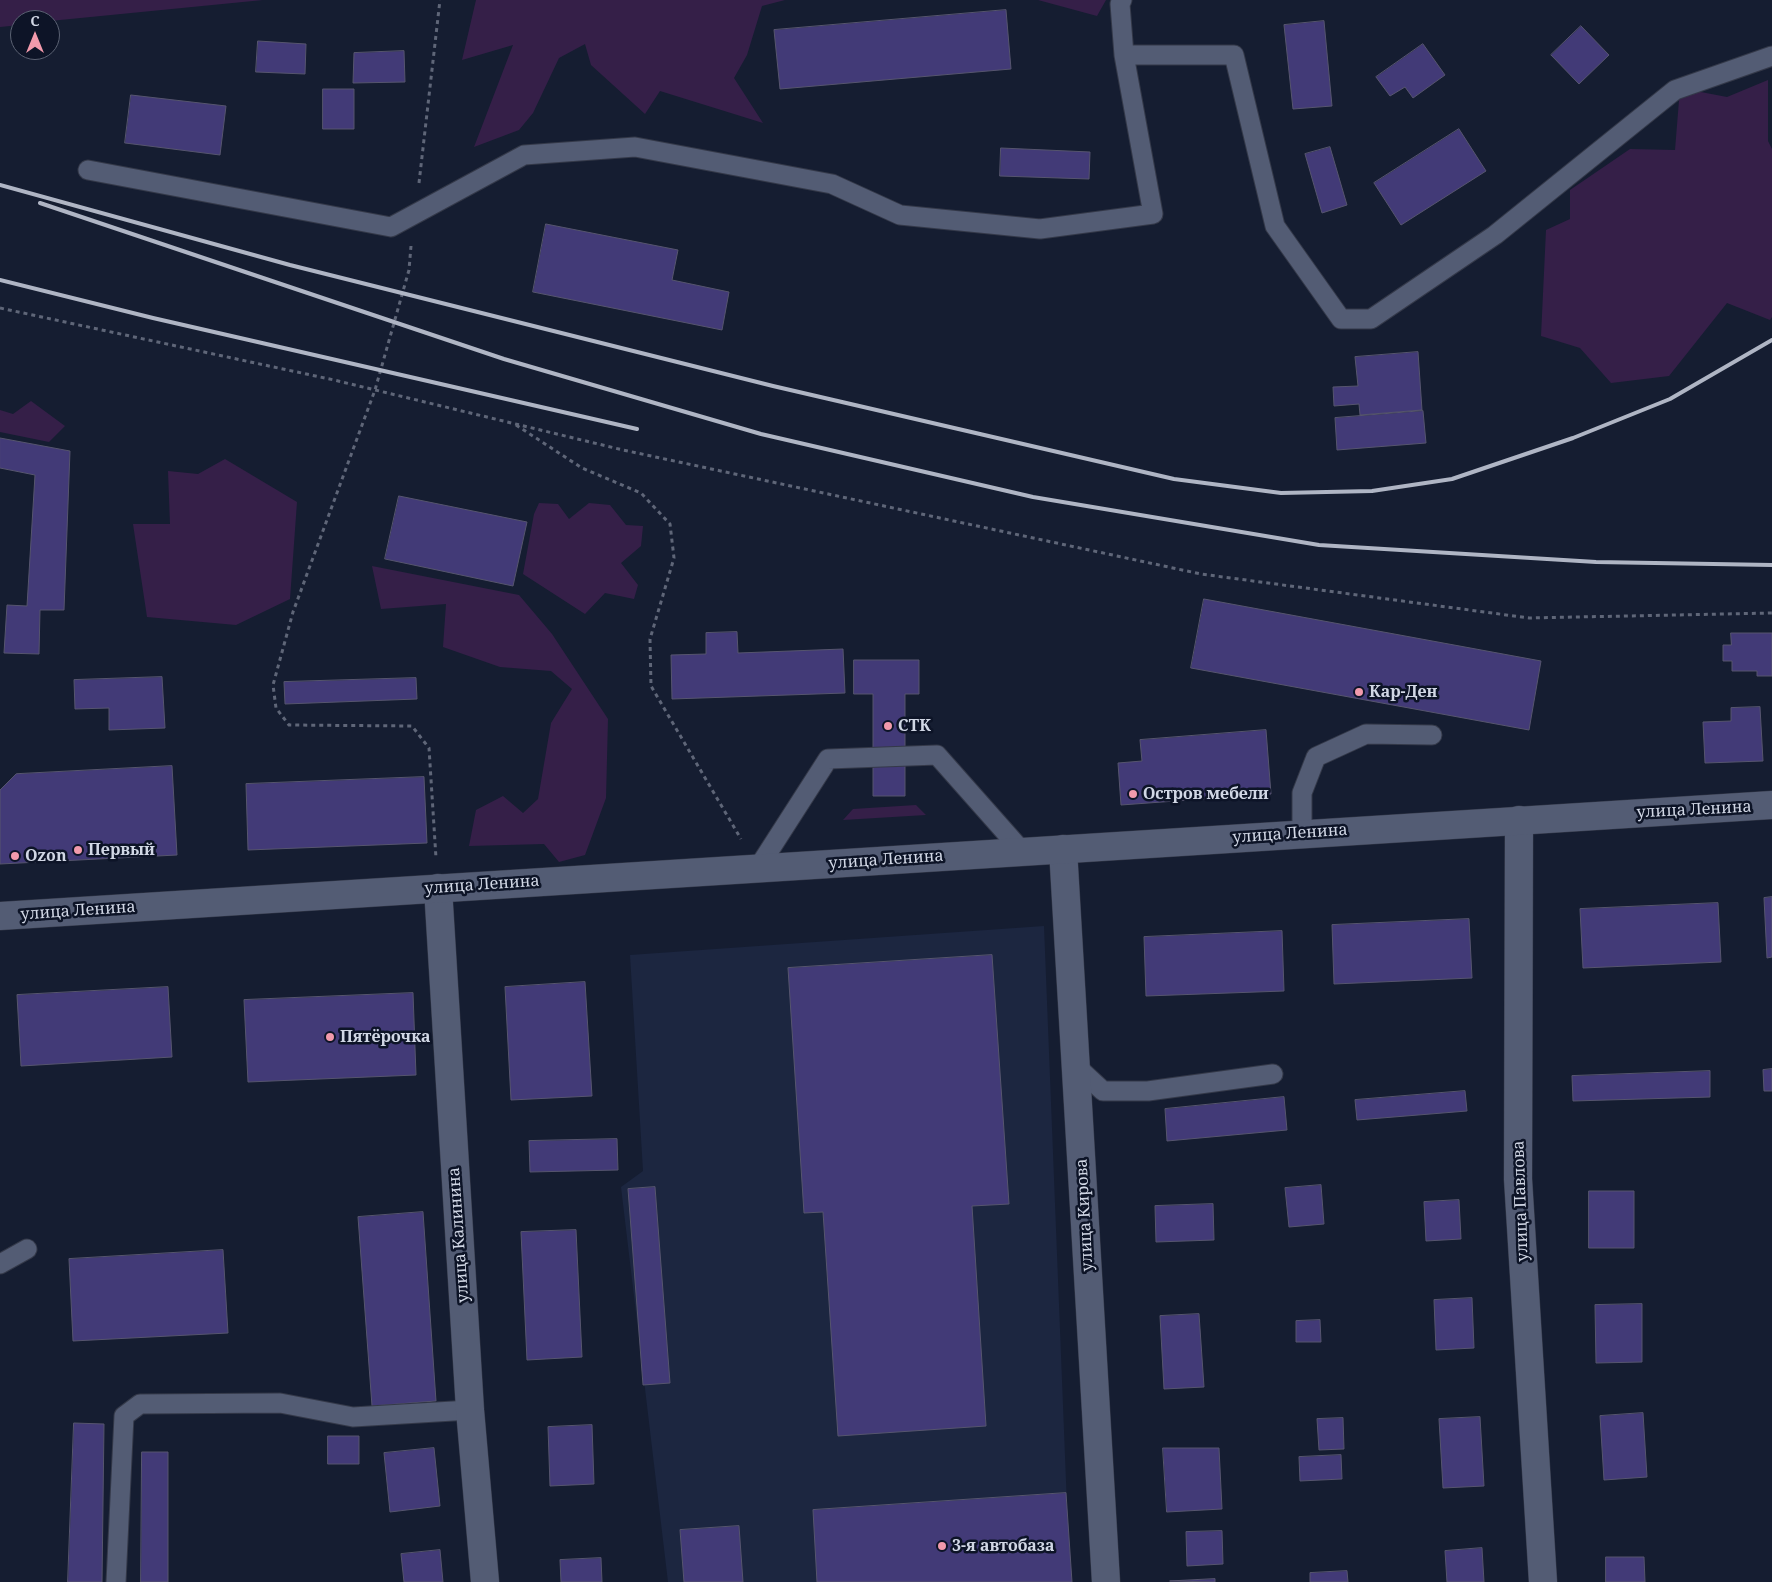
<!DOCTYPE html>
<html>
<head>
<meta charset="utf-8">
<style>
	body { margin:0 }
	#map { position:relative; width:1772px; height:1582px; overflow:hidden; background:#151d31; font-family:"Noto Serif",serif }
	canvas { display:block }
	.north { position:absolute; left:10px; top:10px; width:50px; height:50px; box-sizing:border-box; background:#0d1427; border:1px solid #5b6273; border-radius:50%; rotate:0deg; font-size:14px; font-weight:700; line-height:20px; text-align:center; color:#d1d7e5 }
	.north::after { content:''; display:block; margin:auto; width:18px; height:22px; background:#f29aac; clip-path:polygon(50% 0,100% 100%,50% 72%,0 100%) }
</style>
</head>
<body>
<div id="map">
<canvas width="1772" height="1582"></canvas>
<div class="north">С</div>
</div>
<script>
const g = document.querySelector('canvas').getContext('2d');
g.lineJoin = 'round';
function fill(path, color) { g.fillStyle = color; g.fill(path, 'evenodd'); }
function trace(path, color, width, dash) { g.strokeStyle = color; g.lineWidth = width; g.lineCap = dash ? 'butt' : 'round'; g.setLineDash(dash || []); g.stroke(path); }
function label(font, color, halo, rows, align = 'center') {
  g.font = font + ' "Noto Serif",serif'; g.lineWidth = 5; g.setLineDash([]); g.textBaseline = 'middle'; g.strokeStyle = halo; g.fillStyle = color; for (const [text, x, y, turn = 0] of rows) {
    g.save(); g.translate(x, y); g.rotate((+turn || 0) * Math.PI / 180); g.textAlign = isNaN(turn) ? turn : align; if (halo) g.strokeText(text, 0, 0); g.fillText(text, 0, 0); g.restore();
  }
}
const built = new Path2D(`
	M1044 926 1070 1582H668L621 1187 643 1171 630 955Z`);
const green = new Path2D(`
	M0 0H263L50 21V20H20V25L0 27Z
	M476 0H785L762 6 747 55 734 78 763 123 660 91 645 114 591 65 585 44 559 58 533 113 519 130 474 147 513 45 462 60Z
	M1038 0H1106L1097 16Z
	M1768 80V141L1772 149V317L1770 320 1727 303 1669 376 1611 383 1580 348 1541 336 1546 230 1570 219V190L1630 149 1675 150 1680 88 1727 97Z
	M31 401 65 426 49 442 0 432V410L13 414Z
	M225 459 297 502 290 599 236 625 147 617 133 524H170L168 471 198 474Z
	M539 503 558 504 569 519 589 503 610 505 626 525 643 526 641 546 621 563 638 585 634 599 605 593 585 614 523 574 534 514Z
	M372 566 519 595 552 634 608 719 606 798 585 855 559 862 544 844 469 846 476 810 503 796 523 813 538 799 551 723 572 689 551 671 500 667 443 647 446 604 381 609Z
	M916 805 926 815 843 820 853 809Z`);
const building = new Path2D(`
	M1006 10 1011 69 780 89 774 30Z
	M1324 21 1332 106 1293 109 1284 25Z
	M1581 26 1609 55 1579 84 1551 55Z
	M258 41 306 44 305 74 256 72Z
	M1423 44 1445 75 1413 98 1405 87 1390 96 1376 77Z
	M404 51 405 82 353 83 354 53Z
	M323 89H354V129H323Z
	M131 95 226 106 220 155 125 143Z
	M1459 129 1486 171 1401 225 1374 183Z
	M1330 147 1347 205 1322 213 1305 154Z
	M1001 148 1090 152 1089 179 1000 176Z
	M546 224 678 250 672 280 729 292 722 330 533 292Z
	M1418 352 1422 410 1360 415 1359 404 1334 406 1333 387 1358 386 1355 357Z
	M1423 411 1426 443 1337 450 1335 418Z
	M0 438 70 451 64 610H40L39 654 4 653 7 605 27 606 35 475 0 468Z
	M399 496 527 522 513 586 385 559Z
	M1204 599 1541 661 1529 730 1191 668Z
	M737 632 738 653 843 649 845 693 672 699 671 655 706 654V633Z
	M1731 633H1772V676H1757V671H1732V661H1723V645H1731Z
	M854 660H919V694H905V796H873V694H854Z
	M162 677 165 728 109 730V708L75 709 74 680Z
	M416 678 417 699 285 704 284 682Z
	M1760 707 1763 761 1705 763 1703 722 1731 721V708Z
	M1266 730 1271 794 1121 805 1118 763 1142 761 1140 740Z
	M172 766 177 855 0 864V790L16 774Z
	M424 777 427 843 248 850 246 784Z
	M1772 897V957L1767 958 1764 898Z
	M1718 903 1721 962 1583 968 1580 909Z
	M1469 919 1472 978 1334 984 1332 925Z
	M1282 931 1284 991 1146 996 1144 937Z
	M992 955 1009 1204 972 1206 986 1426 838 1436 823 1212 804 1213 788 968Z
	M585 982 592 1096 511 1100 505 987Z
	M168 987 172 1057 21 1066 17 995Z
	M413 993 416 1075 248 1082 244 1000Z
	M1772 1069V1091H1764L1763 1070Z
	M1710 1071V1097L1573 1101 1572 1076Z
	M1465 1091 1467 1111 1357 1120 1355 1100Z
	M1284 1097 1287 1130 1167 1141 1165 1109Z
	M617 1139 618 1170 530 1172 529 1141Z
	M1321 1185 1324 1224 1289 1227 1285 1188Z
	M655 1187 670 1383 643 1385 628 1189Z
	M1589 1191H1634V1248H1589Z
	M1459 1200 1461 1239 1426 1241 1424 1202Z
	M1213 1204 1214 1240 1156 1242 1155 1206Z
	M423 1212 436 1401 372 1406 358 1217Z
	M576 1230 582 1357 527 1360 521 1232Z
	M223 1250 228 1333 73 1341 69 1259Z
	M1472 1298 1474 1348 1436 1350 1434 1300Z
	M1642 1304V1362L1596 1363 1595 1305Z
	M1199 1314 1204 1387 1164 1389 1160 1316Z
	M1320 1320 1321 1342H1296V1321Z
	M1643 1413 1647 1477 1604 1480 1600 1416Z
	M1480 1417 1484 1486 1443 1488 1439 1419Z
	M1343 1418 1344 1449 1319 1450 1317 1419Z
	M74 1423 104 1424 102 1582H68Z
	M592 1425 594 1484 550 1486 548 1427Z
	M328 1436H359V1464H328Z
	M434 1448 440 1506 390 1512 384 1453Z
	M1163 1448H1219L1222 1509 1167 1512Z
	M142 1452H168V1582H141Z
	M1341 1455 1342 1479 1300 1481 1299 1457Z
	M1066 1493 1072 1582H817L813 1510Z
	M739 1526 743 1582H684L680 1530Z
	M1222 1531 1223 1564 1187 1566 1186 1532Z
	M1482 1548 1484 1582H1447L1445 1551Z
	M440 1550 443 1582H404L401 1554Z
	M1606 1557H1644L1645 1582H1606Z
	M601 1558 602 1582H561L560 1560Z
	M1347 1571 1348 1582H1310V1573Z
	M1215 1579V1582L1170 1581Z`);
const path = new Path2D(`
	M419 183 440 0
	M411 246 409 270 375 390 293 612 273 685 276 708 289 725 412 726 429 748 436 858
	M0 308 334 380 623 450 1201 574 1529 618 1772 613
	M516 425 582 468 641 493 670 524 674 558 650 639 651 686 741 839`);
const service = new Path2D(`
	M1122 0 1120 4 1124 55
	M88 170 391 227 524 155 635 147 832 184 900 215 1040 229 1153 214 1124 55H1234L1275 226 1341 319H1371L1495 235 1675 90 1772 56
	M1302 834V793L1316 757 1366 734 1432 735
	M758 868 828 759 937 755 1022 851
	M1076 1066 1103 1091H1148L1273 1074
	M0 1264 27 1249
	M116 1582 124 1416 140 1404 280 1403 353 1417 470 1410`);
const minor = new Path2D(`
	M1519 820 1518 1179 1543 1582
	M1063 849 1106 1582
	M438 888 470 1410 485 1582`);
const tertiary = new Path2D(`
	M0 916 1772 805`);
const rail = new Path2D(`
	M0 185 290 265 773 386 1174 479 1281 493 1372 491 1452 479 1573 438 1670 399 1772 340
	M40 203 504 359 761 434 1033 497 1319 545 1596 562 1772 565
	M0 280 153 318 637 429`);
const markers = [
	[1359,692,5,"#f29aac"],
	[888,726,5,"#f29aac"],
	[1133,794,5,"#f29aac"],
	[78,850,5,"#f29aac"],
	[15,856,5,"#f29aac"],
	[330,1037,5,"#f29aac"],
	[942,1546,5,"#f29aac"]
];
const poiNames = [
	["Кар-Ден",1369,692],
	["СТК",898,726],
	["Остров мебели",1143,794],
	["Первый",88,850],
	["Ozon",25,856],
	["Пятёрочка",340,1037],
	["3-я автобаза",952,1546]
];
const streetNames = [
	["улица Ленина",1694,810,-3],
	["улица Ленина",1290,834,-4],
	["улица Ленина",886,860,-4],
	["улица Ленина",482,885,-4],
	["улица Ленина",78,911,-4],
	["улица Павлова",1521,1201,-92],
	["улица Кирова",1085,1215,-93],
	["улица Калинина",459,1235,-94]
];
fill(built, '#1c2640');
fill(green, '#351f48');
fill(building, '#423a77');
trace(building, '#56556e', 1);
trace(service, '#343949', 21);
trace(minor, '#343949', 29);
trace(tertiary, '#343949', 29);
trace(path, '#5f6678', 3, [4, 4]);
trace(service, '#535c74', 19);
trace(minor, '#535c74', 28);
trace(tertiary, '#535c74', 28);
trace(rail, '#afb5c4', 4);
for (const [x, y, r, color] of markers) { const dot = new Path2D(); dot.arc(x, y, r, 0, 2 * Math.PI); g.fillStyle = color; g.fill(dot); trace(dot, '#0d1427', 2); }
label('bold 16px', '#d1d7e5', '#0d1427', poiNames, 'left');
label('16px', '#d1d7e5', '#0d1427', streetNames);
</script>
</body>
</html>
